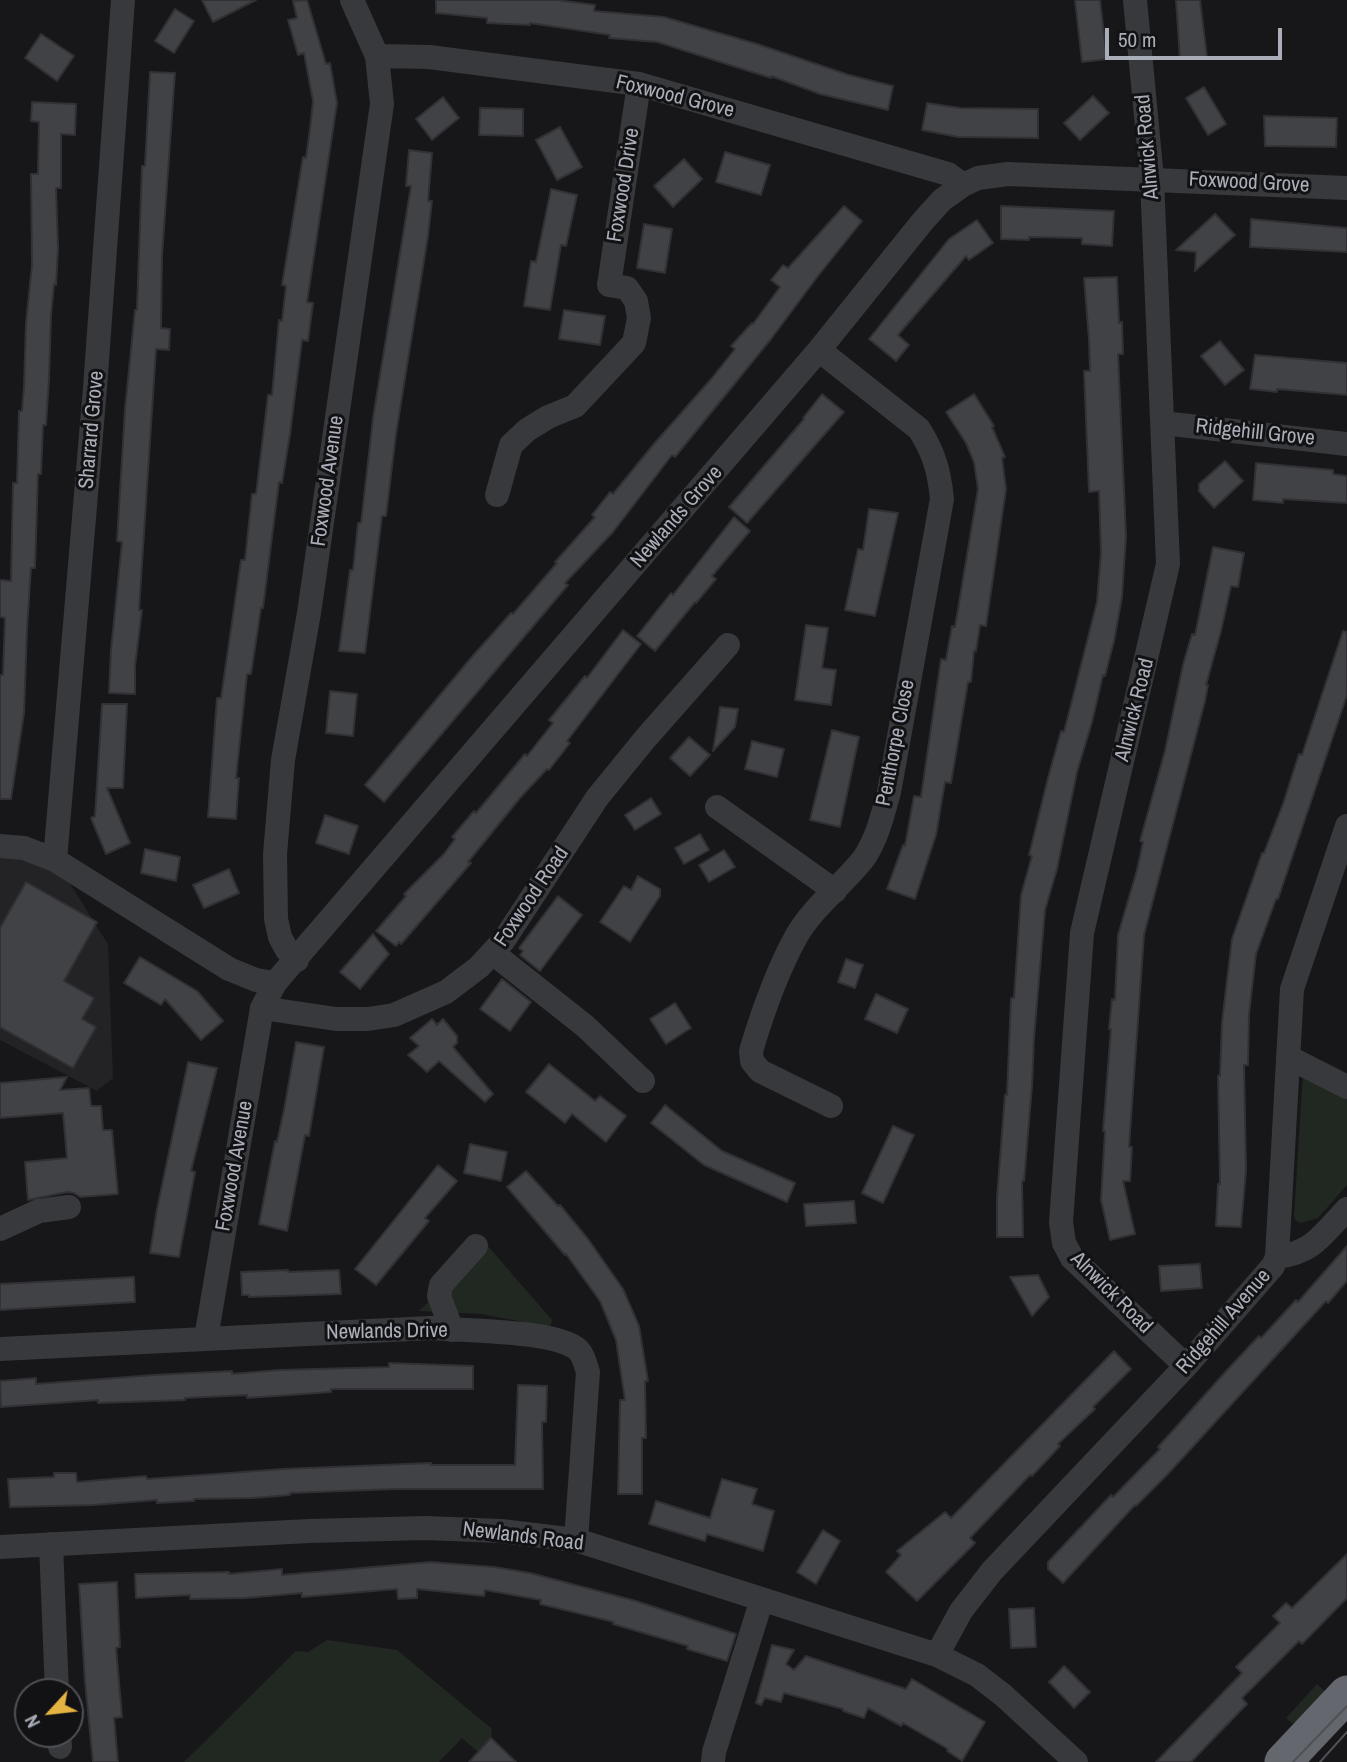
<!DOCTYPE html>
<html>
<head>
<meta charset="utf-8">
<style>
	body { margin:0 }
	#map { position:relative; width:1347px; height:1762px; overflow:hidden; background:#171719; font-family:"Archivo Narrow",sans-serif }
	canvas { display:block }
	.north { position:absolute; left:14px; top:1678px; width:70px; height:70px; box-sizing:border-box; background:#121214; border:2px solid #4f5056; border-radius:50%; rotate:243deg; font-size:19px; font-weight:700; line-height:28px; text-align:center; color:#aaaeb8 }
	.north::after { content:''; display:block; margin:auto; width:24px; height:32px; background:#e5b342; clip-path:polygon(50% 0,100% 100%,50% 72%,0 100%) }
	.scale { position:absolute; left:1105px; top:28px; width:177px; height:32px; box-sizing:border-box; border:4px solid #aaaeb8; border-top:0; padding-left:9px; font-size:21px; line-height:24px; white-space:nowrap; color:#aaaeb8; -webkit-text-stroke:5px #121214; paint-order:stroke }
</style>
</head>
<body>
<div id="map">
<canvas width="1347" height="1762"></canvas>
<div class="north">N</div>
<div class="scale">50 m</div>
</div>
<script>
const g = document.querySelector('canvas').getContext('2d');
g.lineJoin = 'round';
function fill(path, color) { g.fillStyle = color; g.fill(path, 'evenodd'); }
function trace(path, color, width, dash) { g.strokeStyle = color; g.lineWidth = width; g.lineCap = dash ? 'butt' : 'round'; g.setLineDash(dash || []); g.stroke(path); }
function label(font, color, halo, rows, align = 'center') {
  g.font = font + ' "Archivo Narrow",sans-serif'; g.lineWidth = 6; g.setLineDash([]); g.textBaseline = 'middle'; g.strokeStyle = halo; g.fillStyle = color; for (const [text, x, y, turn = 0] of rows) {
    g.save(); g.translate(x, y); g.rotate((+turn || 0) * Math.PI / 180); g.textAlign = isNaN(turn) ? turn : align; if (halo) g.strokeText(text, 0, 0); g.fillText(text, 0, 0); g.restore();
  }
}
const built = new Path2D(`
	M0 843 55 860 108 944 113 1078 97 1091 0 1040Z`);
const green = new Path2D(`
	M1303 1073 1347 1094V1185L1318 1218 1300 1223 1295 1220 1294 1216Z
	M487 1245 552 1320 550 1327 481 1314 419 1311Z
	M327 1640 397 1650 492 1729 491 1738 478 1752 462 1738 439 1762H184L296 1651 308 1652Z
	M1317 1684 1329 1695 1293 1724 1286 1718Z`);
const building = new Path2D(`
	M202 0H256L213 22Z
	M307 0 326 64 330 63 337 103 307 302 313 303 308 341 302 340 290 434 282 483 279 482 263 608H261L251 674H247L236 778H239L236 819 208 817 217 698H221L241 560H245L252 494H256L268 395H272L279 320 282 321 286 286 282 285 303 157 306 158 310 129 313 101 304 53 298 55 288 20 297 18 293 1Z
	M436 0H557L595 5 594 11 664 17 757 44 849 75 893 86 888 110 820 94 771 76V78L657 42 609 38 610 35 530 23V25L487 23V18L436 13Z
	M1075 0H1100L1107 59 1082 62Z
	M1176 0H1200L1207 57 1180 59Z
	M175 9 194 21 174 53 155 41Z
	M41 34 74 56 57 81 25 58Z
	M150 72 175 73 162 256 161 328 170 329 169 350 156 349 139 610H142L135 666V694L109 693 111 650 122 542 117 541 125 409 135 310H137L142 166H145Z
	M1204 87 1226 124 1208 135 1186 98Z
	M1093 96 1109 113 1080 140 1064 123Z
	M443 97 459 118 432 140 416 119Z
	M32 102 76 104 75 135 61 134V188H56L58 248 56 285 54 284 51 315 49 379 46 425H43L41 474H38L35 568H31L27 629 24 713 11 799H0V675H3L5 618 0 617V580L11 581 13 483H17L19 411H22L24 387 26 323 32 265 31 174H38L39 122 31 121Z
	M927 103 960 108 1038 109V138L958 137 922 130Z
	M480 108 523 109V136L479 135Z
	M1264 116 1337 118 1336 147 1265 146Z
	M560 127 582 167 557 180 536 140Z
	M409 150 432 153 428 201H432L428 236 396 434 386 516H382L365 653 339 651 350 570H353L358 523H361L373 418 411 186H406Z
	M725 152 770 165 761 195 716 182Z
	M684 159 702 179 673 207 654 186Z
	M551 189 577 195 566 246 561 245 550 310 524 306 531 261 536 262Z
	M844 206 862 221 818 276 771 339 675 457 672 455 613 532 565 583 568 585 384 802 365 785 470 659 511 613 513 614 557 563 555 562 595 517 592 515 610 492 613 494 653 445 712 378 735 349 731 346 752 323 753 324 780 287 771 280 783 265 788 268Z
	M1001 206 1114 211 1112 246 1082 244V238L1029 237V240L1001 239Z
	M1215 214 1235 235 1195 271 1196 252 1176 250Z
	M1251 219 1347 228V252L1250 247Z
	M977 220 993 243 969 260 966 256 898 335 909 345 896 361 869 339 949 239Z
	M644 224 672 229 665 273 637 268Z
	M1117 277 1119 323 1122 322 1123 354H1118L1126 536 1122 597 1114 641 1105 676 1103 675 1092 722 1077 772 1057 869 1045 910 1034 1038 1032 1086 1024 1181H1022L1023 1237H997V1197L1005 1095H1007L1011 998H1014L1021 895 1032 856 1029 855 1048 778 1061 731 1064 732 1097 602 1101 553 1099 491 1089 492 1084 371H1090L1089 340 1084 278Z
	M564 310 605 316 600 345 559 339Z
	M1220 341 1244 370 1225 385 1201 356Z
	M1255 355 1347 363V395L1277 389V392L1250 389Z
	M822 394 844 412 747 523 729 507 804 419 803 418Z
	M974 394 994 426 992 427 1005 457 1002 458 1006 489 986 626 980 625 976 651H974L971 682H968L951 783 945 782 936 835 915 899 887 889 903 845 905 846 914 796 921 797 941 659 946 660 952 626 955 627 978 489 974 462 966 443 946 412Z
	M1225 461 1243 481 1214 508 1199 491V484Z
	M1256 463 1333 470V474L1347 476V503L1283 499V503L1253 500Z
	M869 509 898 513 875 616 845 610 858 549 863 550Z
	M734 517 750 531 712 576 716 579 696 603 695 602 655 651 637 636 671 593 673 595Z
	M1213 547 1244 553 1238 587 1231 586 1221 631 1206 685H1208L1205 701 1144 935 1129 1147H1132L1130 1181H1123L1135 1234 1110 1240 1101 1200 1105 1131H1103L1111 1029H1109L1112 999 1115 1000 1118 935 1137 870 1143 842 1140 841 1165 751 1183 665 1192 634 1195 635Z
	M806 625 828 628 822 668 836 670 831 705 795 700Z
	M623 630 641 644 567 741 570 743 549 770 547 769 520 798 468 862 471 863 401 944 399 942 396 946 376 931 406 896 404 894 444 854 455 839 452 837 474 811 476 813 525 754 527 756 553 723 549 720 585 676 587 678Z
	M1343 631 1347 632V695L1278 899H1276L1256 954 1249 1014 1248 1065H1244L1246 1170 1241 1227 1216 1226 1218 1184H1220L1218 1076H1220L1222 1022 1232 939 1262 853H1264L1283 804 1299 754 1302 755Z
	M330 691 357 694 353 736 326 733Z
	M102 704H127L123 788H107L130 843 106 854 91 818 95 816Z
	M720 707 738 709 735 727 713 751Z
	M832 730 859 737 840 827 810 820Z
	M689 737 710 755 690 776 670 758Z
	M752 741 784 749 777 777 745 769Z
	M651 798 661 814 635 830 625 815Z
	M325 815 358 826 349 854 316 843Z
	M700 834 709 850 684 864 675 848Z
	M145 849 180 857 176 881 141 873Z
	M724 850 735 867 709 882 699 865Z
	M229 869 239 893 204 908 193 885Z
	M638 876 660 889V896L630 942 600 922 624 886 631 890Z
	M26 882 97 922 64 981 94 998 82 1019 96 1027 73 1068 0 1027V928Z
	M558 896 582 915 540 971 520 955 523 951 519 948Z
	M373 934 389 954 360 989 340 972Z
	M140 957 197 991 223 1021 201 1040 165 999 161 1005 124 983Z
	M846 959 863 965 855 988 838 982Z
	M502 979 531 1002 510 1031 480 1009Z
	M876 994 908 1009 897 1033 865 1019Z
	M675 1003 691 1028 666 1044 650 1019Z
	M432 1019 437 1025 443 1019 457 1036V1043L453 1047 493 1094 485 1102 439 1061 427 1072 408 1055 419 1046 410 1038Z
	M296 1042 324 1047 309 1136 305 1135 287 1231 259 1224 275 1141 277 1142 284 1110Z
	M188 1062 217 1068 191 1171 195 1172 179 1257 150 1253 157 1209Z
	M549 1064 595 1101 600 1096 626 1116 606 1142 572 1114 565 1123 526 1092Z
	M67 1077 60 1090 89 1088 91 1106H101L103 1130H112L118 1194 80 1197 74 1193 67 1192 28 1200 25 1162 67 1158 63 1113 0 1118V1083Z
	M665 1105 722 1151 795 1183 787 1202 704 1165 651 1123Z
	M893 1126 914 1135 883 1203 862 1193Z
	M470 1144 507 1152 501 1181 464 1173Z
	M438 1165 457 1181 425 1218 429 1221 376 1285 355 1269Z
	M526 1171 558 1206 560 1205 588 1239 623 1289 639 1326 648 1381H645L646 1438H642V1494H618L620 1400H625L616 1340 600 1301 566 1254 565 1255 507 1187Z
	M854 1201 856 1223 806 1226 804 1204Z
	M1347 1246V1281L1328 1303 1326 1301 1167 1475 1136 1506 1135 1505 1063 1583 1048 1569V1562L1111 1495 1113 1497 1160 1449 1158 1447 1229 1368 1259 1336 1261 1338 1296 1300 1298 1302Z
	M1200 1264 1202 1288 1161 1291 1159 1266Z
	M288 1270V1272L339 1270 341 1294 249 1297V1295H242L241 1272Z
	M1038 1275 1049 1297 1032 1316 1010 1277Z
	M134 1277 135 1302 0 1310V1284Z
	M1114 1351 1131 1369 1093 1407 1095 1409 1058 1444 1060 1446 1032 1476 1030 1475 970 1538 975 1543 917 1601 886 1572 901 1555 897 1551 945 1512 951 1518Z
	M389 1363 473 1366V1389H331V1392L247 1398V1395L185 1398V1400L98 1403V1400L1 1407 0 1381 36 1378V1384L154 1375 232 1371V1374L279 1370 389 1367Z
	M518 1385 547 1386 546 1422H542L543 1489H395L290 1493V1495L253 1498 194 1499V1501L157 1503V1500L93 1505 10 1507 8 1479 54 1477V1473H76L77 1482 146 1476 147 1479 283 1469 431 1463V1465H515Z
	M722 1479 757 1489 752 1504 774 1511 763 1551 707 1534 705 1541 649 1524 656 1501 710 1518Z
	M823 1530 840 1541 816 1584 797 1572Z
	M1347 1554V1598L1302 1644 1299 1641 1242 1698 1247 1704 1191 1762H1156L1242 1673 1236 1667 1280 1623 1273 1616 1286 1603 1292 1608Z
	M430 1562 494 1567 530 1573 636 1601 736 1634 727 1661 687 1649 688 1646 613 1624 614 1622 540 1604 541 1600 485 1590 484 1596 417 1589V1598L398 1599 397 1589 302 1597V1593L246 1598 190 1599V1595L136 1598 135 1574 229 1572V1574L282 1569V1575Z
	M117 1582 120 1647 116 1648 122 1717 114 1718 118 1762H93L85 1682 79 1584Z
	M1034 1608 1036 1647 1011 1648 1009 1609Z
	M772 1645 794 1650 786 1664 794 1670 806 1656 906 1689 912 1679 985 1722 962 1761 947 1751 948 1749 903 1723 901 1726 868 1708 864 1718 843 1711V1709L784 1693 781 1702 765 1698 761 1705 756 1703Z
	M1064 1666 1090 1692 1074 1708 1049 1682Z
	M491 1738 516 1762H469Z`);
const minor = new Path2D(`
	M1135 0 1152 179 1168 564 1082 933 1061 1222 1064 1243 1072 1258 1186 1366
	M377 56 429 57 639 84 948 174 963 185
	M819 350 919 429C934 453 939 470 942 499L889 792C883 814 877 839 864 858 843 885 814 906 797 935 778 969 762 1014 751 1051L752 1061 760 1071 831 1106
	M1163 423 1347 444
	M497 495 511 445 527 430 548 417 575 406 634 343 639 318 636 301 627 288 609 285 639 84
	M717 807 835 891
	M0 846 24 848 55 860 229 969 256 980 275 983
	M55 860 95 388 123 0
	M494 954 585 1026 643 1081
	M297 960 287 950 280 937 276 919 275 854 283 760 309 613 382 104 377 56 352 0
	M262 1008 336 1019H368L394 1015 446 992 479 967 504 940 597 798 645 739 728 645
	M1288 1057 1347 1087
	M0 1229 39 1211 69 1207
	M1277 1257C1313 1253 1323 1234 1347 1209
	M452 1330 439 1296 441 1285 476 1246
	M206 1338 262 1008 275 983 819 350 923 221 942 200 963 185 978 178 1008 174 1347 188
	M0 1349 431 1328C466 1331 549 1330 576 1348 583 1353 585 1363 588 1372L576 1540
	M51 1544 57 1692
	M0 1547 309 1531 426 1528 501 1531 576 1540 937 1655 977 1675 1003 1695 1076 1762
	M937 1655 961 1611 992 1571 1186 1366 1273 1266 1277 1257 1292 989 1347 826
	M59 1734 60 1747
	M713 1762 714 1752 762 1599`);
const highway = new Path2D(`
	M1283 1762 1347 1694`);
const tram = new Path2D(`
	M1293 1762 1347 1706
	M1320 1762 1347 1732`);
const streetNames = [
	["Foxwood Grove",675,97,14],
	["Alnwick Road",1148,147,-95],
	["Foxwood Grove",1249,183,3],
	["Foxwood Drive",624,185,-81],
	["Sharrard Grove",92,430,-85],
	["Ridgehill Grove",1255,433,6],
	["Foxwood Avenue",328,481,-82],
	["Newlands Grove",677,517,-49],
	["Alnwick Road",1135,710,-76],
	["Penthorpe Close",896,743,-79],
	["Foxwood Road",532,897,-56],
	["Foxwood Avenue",235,1166,-80],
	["Alnwick Road",1111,1293,45],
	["Ridgehill Avenue",1224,1322,-49],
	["Newlands Drive",387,1332,-1],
	["Newlands Road",523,1537,7]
];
fill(built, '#232326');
fill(green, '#212822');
fill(building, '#414246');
trace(building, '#313135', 2);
trace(minor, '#38393d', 24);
trace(highway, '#64676e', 37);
trace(tram, '#4f5156', 2);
label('21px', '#aaaeb8', '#121214', streetNames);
</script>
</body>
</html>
